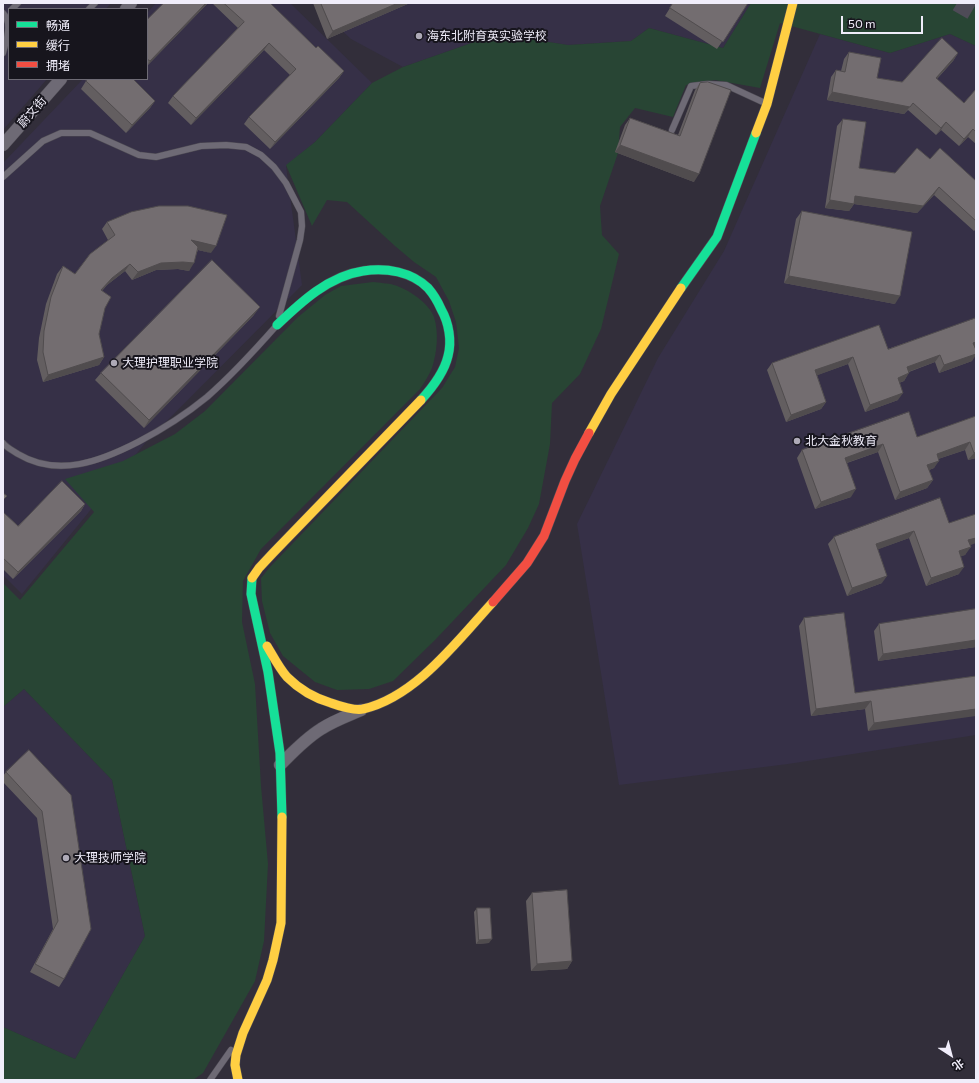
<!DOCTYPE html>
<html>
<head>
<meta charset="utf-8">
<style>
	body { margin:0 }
	#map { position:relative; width:979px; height:1083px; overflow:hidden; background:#322e3a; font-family:Commissioner,"Noto Sans SC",sans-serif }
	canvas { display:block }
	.frame { position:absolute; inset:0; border:4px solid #f0edfa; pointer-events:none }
	.legend { position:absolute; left:8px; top:8px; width:140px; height:72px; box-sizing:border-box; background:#17151d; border:1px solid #6e6b75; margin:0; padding:5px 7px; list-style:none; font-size:12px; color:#f0edfa }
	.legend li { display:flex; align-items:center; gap:8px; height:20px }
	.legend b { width:20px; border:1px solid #6e6b75 }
	.north { position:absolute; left:931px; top:1035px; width:40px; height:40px; -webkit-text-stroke:3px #17151d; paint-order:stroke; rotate:144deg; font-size:11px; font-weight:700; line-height:16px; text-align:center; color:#f0edfa }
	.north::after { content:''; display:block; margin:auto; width:14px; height:18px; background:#f0edfa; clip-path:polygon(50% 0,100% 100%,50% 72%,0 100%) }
	.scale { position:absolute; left:841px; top:16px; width:82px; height:18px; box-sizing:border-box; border:2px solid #f0edfa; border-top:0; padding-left:5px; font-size:12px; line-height:14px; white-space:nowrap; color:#f0edfa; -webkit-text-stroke:3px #17151d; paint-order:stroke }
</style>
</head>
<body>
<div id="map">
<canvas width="979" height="1083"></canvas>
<div class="frame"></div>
<ul class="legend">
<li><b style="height:5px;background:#16e098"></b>畅通</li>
<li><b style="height:5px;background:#ffcf43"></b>缓行</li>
<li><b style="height:5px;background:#f24e42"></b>拥堵</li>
</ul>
<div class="north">北</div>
<div class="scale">50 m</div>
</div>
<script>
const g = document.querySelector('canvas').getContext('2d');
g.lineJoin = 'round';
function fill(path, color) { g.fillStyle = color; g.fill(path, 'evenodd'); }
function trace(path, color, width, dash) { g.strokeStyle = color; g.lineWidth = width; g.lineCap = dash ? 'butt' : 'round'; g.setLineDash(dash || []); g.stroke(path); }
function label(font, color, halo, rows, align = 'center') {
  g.font = font + ' Commissioner,"Noto Sans SC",sans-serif'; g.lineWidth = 4; g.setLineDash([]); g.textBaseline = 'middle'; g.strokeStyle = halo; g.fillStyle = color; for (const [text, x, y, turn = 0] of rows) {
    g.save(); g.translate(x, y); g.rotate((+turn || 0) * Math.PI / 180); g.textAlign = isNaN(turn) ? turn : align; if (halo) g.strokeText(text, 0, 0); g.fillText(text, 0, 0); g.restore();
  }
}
const built = new Path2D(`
	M3 3H111L106 9H9V79H47L3 130Z
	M156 3H290L372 83 315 142 286 166 302 285 146 442 22 594 3 575V163L83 79H147V13Z
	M312 3H751L723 48 649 28 631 41 568 45 497 34 403 67 351 39Z
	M820 34 890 53 950 34 976 46V735L788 764 619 785 577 524 658 358 724 251Z
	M24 689 112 780 145 936 75 1059 3 1027V707Z`);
const green = new Path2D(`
	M751 3H976V46L950 34 890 53 780 23 760 88 715 80 686 85 673 117 635 108 620 127 618 153 600 206 602 235 619 254 601 329 580 374 552 403 550 444 539 504 528 528 506 565 435 640 393 681 369 689 337 690 315 682 283 656 270 633 262 601 261 578 270 567 442 388 455 367 459 348 456 322 449 301 436 277 414 262 395 246 347 202 327 200 312 226 286 165 315 142 372 83 403 67 497 34 568 45 631 41 649 28 723 48Z
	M373 282C379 283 388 283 394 285 408 289 429 303 434 317 439 332 437 353 432 368 429 375 424 383 420 389L261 549 243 581 242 622 255 684 261 786 268 864 264 941 255 981 203 1073 193 1080H3V1027L75 1059 145 936 112 780 24 689 3 707V583L20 600 94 512 65 479 123 461 175 434 205 411 298 317 325 295 341 286Z`);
const secondaryTunnel = new Path2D(`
	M957 3 976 14`);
const lane = new Path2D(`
	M12 9 18 3
	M89 9 95 3
	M3 13C13 23 6 41 3 53
	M672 130 691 86 708 84 726 85 765 103
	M3 177 43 141 61 133H90L139 155 156 157 201 146 226 145 246 147 261 155 274 167 286 183 301 212 302 226 300 240 279 316
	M3 443C7 448 12 450 18 454 58 478 101 461 138 442 163 429 185 415 207 397 232 375 255 350 277 325
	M210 1080 231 1050`);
const street = new Path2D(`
	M126 9 131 3
	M3 145 61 79
	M280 765C293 752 305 739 321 729 333 721 347 716 361 710`);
const fast = new Path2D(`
	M681 288 717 237 756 133
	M277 325C301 302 329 276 363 271 386 267 412 272 428 288 434 295 438 302 441 309 449 323 452 341 448 356 444 373 432 388 421 400
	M252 578 251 594 268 672 280 753 282 817`);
const slow = new Path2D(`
	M756 133 767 104 793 3
	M589 433 611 394 681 288
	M252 578 259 568 273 553 421 400
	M267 646C273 656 279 668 287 677 299 689 314 698 331 703 339 706 356 711 363 709 416 697 458 640 493 602
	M238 1080 235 1065 236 1055 243 1033 267 980 273 960 281 923 282 817`);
const jam = new Path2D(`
	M493 602 527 563 544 536 565 481 575 459 589 433`);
const wall = new Path2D(`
	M164 3H208L147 66V20Z
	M212 3H270L316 48 344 71 339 78 270 149 244 124 249 117 290 75 264 50 191 125 168 103 173 96 238 28Z
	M313 3H410L327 39Z
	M673 3H748L717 49 665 16Z
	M849 52 877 78 902 82 958 53 953 61 937 79 964 103 976 89V144L968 137 959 146 941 130 936 135 908 110 904 114 827 100 831 77 836 70 841 71 844 59Z
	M86 81 155 101 150 108 126 133 81 89Z
	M700 83 694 182 615 152 625 125 630 118 678 135 695 90Z
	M843 119 859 168 895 173 930 159 976 181V229L974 231 934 195 917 213 854 204 849 211 825 208 837 126Z
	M802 211 895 304 784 283 796 219Z
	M107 222 211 253 198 250 189 271 178 269 156 270 132 280 125 271 107 285 102 291 105 308 99 334 104 357 99 365 43 382 37 360 39 338 46 304 57 274 63 266 75 274 108 240 102 229Z
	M254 315 144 428 95 380 101 373Z
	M975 348 972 361 939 373 935 362 909 372 904 381 899 383 898 400 865 412 848 364 817 375 826 402 821 409 786 422 767 370 772 363 888 349Z
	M976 416V458L968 460 965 450 938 459 934 468 929 470 933 480 927 488 895 500 878 452 847 463 851 497 815 509 797 458 802 450 917 437Z
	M85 504 81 511 13 579 3 569V512L18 526Z
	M949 523 970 545 965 555 960 556 959 574 926 586 909 538 878 549 882 583 847 596 828 544 834 537Z
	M976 609V647L878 661 874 631 879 624Z
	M804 618 855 693 976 676 868 731 865 709 811 716 799 626Z
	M6 772 71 795 64 979 59 987 30 972 53 929 37 818 3 782V776Z
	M532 893 572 961 567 969 531 971 526 901Z
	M477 908 489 943 476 944 474 912Z`);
const shadedWall = new Path2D(`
	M206 3H208L147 66 150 61Z
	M398 3H410L327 39 333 31Z
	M269 43 264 50 191 125 196 118Z
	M958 53 953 61 931 85 936 78Z
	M344 71 339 78 270 149 275 142Z
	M832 92 913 103 904 114 827 100Z
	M155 101 150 108 126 133 132 125Z
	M946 122 941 130 936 135 941 128Z
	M973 129 968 137 959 146 964 139Z
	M620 145 699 174 694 182 615 152Z
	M939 187 934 195 917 213 854 204 849 211 825 208 830 200 855 196Z
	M191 240 216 246 211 253 186 247Z
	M183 262 194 263 189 271 178 269 156 270 132 280 138 272 161 263Z
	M130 264 125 271 107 285 96 297 101 290 112 278Z
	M789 276 900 296 895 304 784 283Z
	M260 307 254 315 144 428 149 420Z
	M976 342V348L968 350 973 343Z
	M976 354V355L972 361 939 373 944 365Z
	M940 355 935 362 902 374 907 367Z
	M104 357 99 365 43 382 48 375Z
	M853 357 848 364 810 378 815 370Z
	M909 373 904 381 892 385 898 378Z
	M903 393 898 400 865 412 870 405Z
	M826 402 821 409 786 422 791 415Z
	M970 442 965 450 932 461 937 454Z
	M883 444 878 452 840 465 845 458Z
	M976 452V458L968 460 974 453Z
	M939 461 934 468 922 473 927 465Z
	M933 480 927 488 895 500 900 492Z
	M856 489 851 497 815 509 821 502Z
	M85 504 81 511 13 579 18 572Z
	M914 531 909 538 871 552 876 544Z
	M976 538V543L963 548 968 540Z
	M971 547 965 555 953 559 959 551Z
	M964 567 959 574 926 586 931 578Z
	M887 576 882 583 847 596 852 588Z
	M976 640V647L878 661 883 654Z
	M871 701 865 709 811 716 816 709Z
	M976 709V716L868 731 874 723Z
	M492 939 489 943 476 944 479 940Z
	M572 961 567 969 531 971 537 964Z`);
const building = new Path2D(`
	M164 3H206L150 61 147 59V20Z
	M224 3H270L316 48 318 46 344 71 275 142 249 117 296 69 269 43 196 118 173 96 244 22Z
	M321 3H398L333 31Z
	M673 3H748L723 42 670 8Z
	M942 38 958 53 936 78 964 103 976 89V132L973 129 964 139 946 122 941 128 913 103 910 107 832 92 836 70 845 72 849 52 881 58 877 78 902 82Z
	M88 79H133L155 101 132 125 86 81Z
	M708 82 731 90 699 174 620 145 630 118 680 136 700 83Z
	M843 119 866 122 859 168 895 173 917 148 930 159 940 148 976 181V221L939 187 923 206 855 196 854 204 830 200Z
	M159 206H188L227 215 216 246 191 240 198 247 194 263 183 262 161 263 138 272 130 264 112 278 101 290 111 297 105 308 99 334 104 357 48 375 43 352 44 331 51 297 63 266 75 274 90 254 115 235 107 222 131 212Z
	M802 211 912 232 900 296 789 276Z
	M212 260 260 307 149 420 101 373Z
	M976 318V342L973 343 976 350V354L944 365 940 355 907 367 909 373 898 378 903 393 870 405 853 357 815 370 826 402 791 415 772 363 879 325 888 349Z
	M909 412 917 437 976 416V452L974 453 970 442 937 454 939 461 927 465 933 480 900 492 883 444 845 458 856 489 821 502 802 450Z
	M62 481 85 504 18 572 3 558V512L18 526Z
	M3 493 7 496 3 500Z
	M940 498 949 523 976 514V538L968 540 971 547 959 551 964 567 931 578 914 531 876 544 887 576 852 588 834 537Z
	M976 609V640L883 654 879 624Z
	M844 613 855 693 976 676V709L874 723 871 701 816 709 804 618Z
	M29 750 71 795 91 929 64 979 35 964 58 921 42 811 6 772Z
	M567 890 572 961 537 964 532 893Z
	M477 908H490L492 939 479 940Z`);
const markers = [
	[419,36,4,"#aeaab7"],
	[114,363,4,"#aeaab7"],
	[797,441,4,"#aeaab7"],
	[66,858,4,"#aeaab7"]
];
const poiNames = [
	["海东北附育英实验学校",427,36],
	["大理护理职业学院",122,363],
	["北大金秋教育",805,441],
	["大理技师学院",74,858]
];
const streetNames = [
	["蔚文街",32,112,-49]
];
fill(built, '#363047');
fill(green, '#284534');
trace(secondaryTunnel, '#4e4b57', 17, [17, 8]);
trace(lane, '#4e4b54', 7);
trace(street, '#4e4b54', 13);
trace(fast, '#4e4b54', 10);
trace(slow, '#4e4b54', 10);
trace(jam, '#4e4b54', 10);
trace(lane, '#6e6a75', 6);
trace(street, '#6e6a75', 12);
trace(fast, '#16e098', 9);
trace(slow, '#ffcf43', 9);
trace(jam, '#f24e42', 9);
fill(wall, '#635e60');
fill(shadedWall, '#504c4e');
fill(building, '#736d70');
trace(building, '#504c4e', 1);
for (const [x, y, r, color] of markers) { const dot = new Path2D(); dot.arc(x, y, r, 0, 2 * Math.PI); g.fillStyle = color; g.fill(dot); trace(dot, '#17151d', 1.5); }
label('12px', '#f0edfa', '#17151d', poiNames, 'left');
label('12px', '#f0edfa', '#17151d', streetNames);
</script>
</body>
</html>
